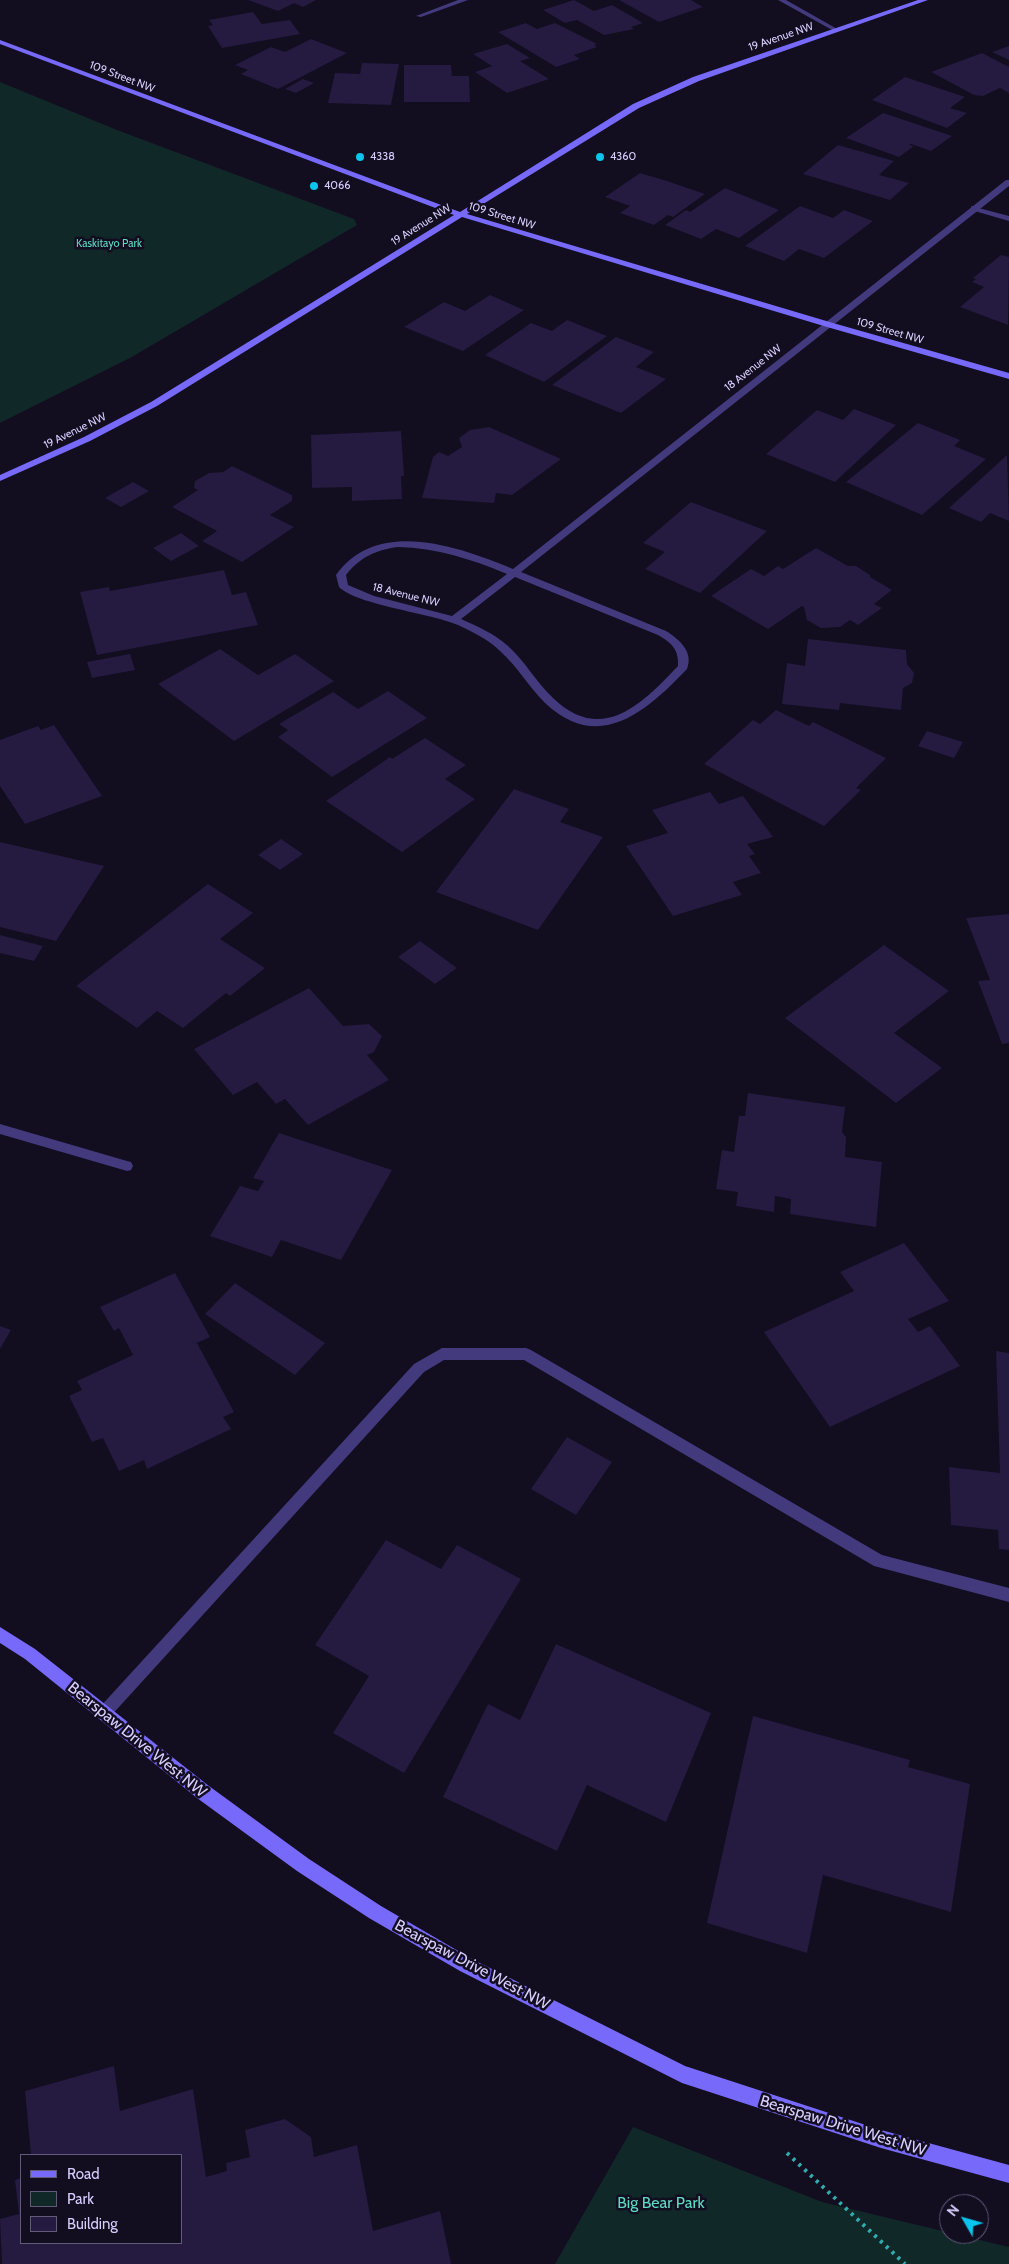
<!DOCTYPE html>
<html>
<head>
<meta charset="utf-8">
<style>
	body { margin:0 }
	#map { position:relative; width:1009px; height:2264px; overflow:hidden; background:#120d1f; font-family:Cabin,sans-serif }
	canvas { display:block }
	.legend { position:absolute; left:20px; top:2154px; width:162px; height:90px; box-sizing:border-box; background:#120d1f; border:1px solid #615a78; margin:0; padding:6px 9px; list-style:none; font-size:15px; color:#d7cefd }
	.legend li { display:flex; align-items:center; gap:10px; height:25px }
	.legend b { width:25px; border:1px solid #615a78 }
	.north { position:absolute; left:939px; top:2194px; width:50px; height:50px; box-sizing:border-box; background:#120d1f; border:1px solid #615a78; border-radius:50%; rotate:308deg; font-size:14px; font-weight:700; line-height:20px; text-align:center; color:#d7cefd }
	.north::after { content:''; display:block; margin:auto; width:18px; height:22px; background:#09c5ee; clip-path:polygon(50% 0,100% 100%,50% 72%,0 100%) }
</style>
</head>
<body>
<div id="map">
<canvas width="1009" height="2264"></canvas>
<ul class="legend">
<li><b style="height:6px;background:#7769f9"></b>Road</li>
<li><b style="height:14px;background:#112829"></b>Park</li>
<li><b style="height:14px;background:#251a40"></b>Building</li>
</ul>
<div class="north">N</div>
</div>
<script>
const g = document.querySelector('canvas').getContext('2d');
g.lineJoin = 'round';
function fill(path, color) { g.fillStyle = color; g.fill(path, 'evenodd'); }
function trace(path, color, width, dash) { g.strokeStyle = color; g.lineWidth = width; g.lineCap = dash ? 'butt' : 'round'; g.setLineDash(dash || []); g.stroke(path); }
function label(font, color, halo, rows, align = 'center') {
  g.font = font + ' Cabin,sans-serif'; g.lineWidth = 5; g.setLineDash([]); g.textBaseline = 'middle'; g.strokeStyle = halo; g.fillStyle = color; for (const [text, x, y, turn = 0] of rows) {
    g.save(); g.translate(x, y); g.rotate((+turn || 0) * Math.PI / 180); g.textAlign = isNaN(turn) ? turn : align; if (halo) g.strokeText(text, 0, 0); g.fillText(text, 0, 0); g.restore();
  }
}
const green = new Path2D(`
	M0 82 117 130 354 219 357 225 130 358 0 423Z
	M633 2127 822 2202 1009 2247V2264H555Z`);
const building = new Path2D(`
	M248 0H316L303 7 294 3 278 11Z
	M574 0 594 11 612 5 643 23 631 27 634 29 604 35 577 20 565 23 543 10Z
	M619 0H691L703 7 659 22Z
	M253 12 262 24 290 20 300 34 222 48 208 26 213 25 209 20Z
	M526 23 537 29 555 23 597 44 594 45 597 47 574 55 580 59 556 67 498 32Z
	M311 39 347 53 278 89 241 74 248 70 235 65 271 47 285 52Z
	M507 44 530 58 520 61 549 79 507 93 475 72 492 66 473 54Z
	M1009 46V60L992 52Z
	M982 53 1009 67V93L1000 88 983 96 974 95 931 72Z
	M362 63 399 64 391 105 328 103 335 73 360 74Z
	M404 65H451L452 76H469L470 102H404Z
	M905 77 965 97 950 108 967 113 947 128 872 100Z
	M303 79 314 83 296 93 285 89Z
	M883 113 952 136 931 151 911 144 909 145 914 146 899 157 846 138Z
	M838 145 894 161 879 175 909 183 890 200 803 174Z
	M640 173 667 181 705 194 673 217 668 215 654 225 620 213 630 206 605 197Z
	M725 188 779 210 739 238 716 229 701 239 665 225 686 210 690 212Z
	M800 206 833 218 844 210 873 221 824 258 799 249 784 261 745 246Z
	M1001 255 1009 257 1008 325 960 307 984 287 972 282 976 279 973 278Z
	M490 295 524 310 463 351 404 327 444 302 465 311Z
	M567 320 607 336 544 382 485 355 531 323 552 331Z
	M616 337 654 352 636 367 666 379 621 413 552 385Z
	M854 409 896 425 835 482 766 454 817 410 843 420Z
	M918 423 960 440 954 446 986 459 922 515 846 482Z
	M489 427 561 459 512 495 496 493 494 503 422 498 433 457 439 452 448 456 462 447 459 438 470 430Z
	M401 431 404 476H401L402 499 352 501V487L312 488 311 435Z
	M1007 455 1009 521 990 513 981 522 949 508Z
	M232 466 292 495V501L270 515 294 527 242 562 202 541 217 531 172 507 198 490 194 488 195 481 209 473 223 472Z
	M133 482 149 491 121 507 105 498Z
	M691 502 767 531 700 593 645 569 665 552 643 543Z
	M181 533 199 546 171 561 153 548Z
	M816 548 848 566H856L870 575V577L892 590 874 604 882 608 858 625 850 620 840 627 821 628 807 620 804 607 802 606 768 629 711 596 751 569 764 576 778 566 783 569Z
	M224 570 232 595 246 592 258 625 97 655 80 592 109 587 110 591Z
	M808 639 906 650 907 664 914 673 912 683 903 688 901 710 840 703 839 710 782 704 787 663 805 666Z
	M220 649 258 675 295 654 334 681 234 741 158 684Z
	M130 654 135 670 92 678 87 662Z
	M388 691 427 718 332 777 278 737 288 730 279 724 333 692 358 709Z
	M776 710 809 726 813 722 886 758 856 788 861 790 824 826 704 764 753 720 760 724Z
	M54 725 102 796 25 824 0 786V740L38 726 41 730Z
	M927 731 963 742 954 758 918 746Z
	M425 738 466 765 445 779 475 799 402 852 326 801 390 757 392 759Z
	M514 789 569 809 560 822 603 837 538 930 436 892Z
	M710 792 719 804 743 796 773 837 747 844 755 854 749 856 761 873 733 882 742 895 673 916 626 846 668 833 652 810Z
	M281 839 303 854 280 870 258 855Z
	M0 842 104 866 56 941 0 927Z
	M208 884 253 913 220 939 265 968 230 996 226 993 183 1028 157 1011 137 1028 76 986Z
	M1009 914V1043L1002 1044 978 981 990 980 966 918Z
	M0 935 43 946 34 961 0 953Z
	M420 941 457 968 435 984 398 957Z
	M884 945 949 991 894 1033 942 1068 896 1103 785 1018Z
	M309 988 343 1026 369 1024 382 1036 374 1052 367 1055 389 1080 308 1125 285 1099 276 1104 257 1082 233 1095 194 1049Z
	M748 1093 845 1107 842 1132 846 1137 845 1157 882 1162 876 1227 790 1214 791 1199 775 1196 774 1212 736 1206 738 1192 716 1189 722 1150 734 1152 739 1116H745Z
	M279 1133 392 1170 341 1260 281 1240 272 1257 210 1236 240 1186 258 1191 264 1181 253 1178Z
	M904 1243 949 1301 908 1319 918 1332 930 1326 960 1366 830 1427 764 1332 854 1291 840 1272Z
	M175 1273 210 1337 197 1343 234 1412 223 1417 231 1429 147 1469 144 1460 119 1471 103 1438 92 1442 69 1396 82 1390 77 1381 133 1355 119 1328 114 1331 100 1307Z
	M235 1283 325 1343 295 1375 205 1314Z
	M0 1326 11 1330 0 1349Z
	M996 1351 1009 1353V1550L999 1549 998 1530 951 1525 949 1467 1000 1473Z
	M567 1437 612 1462 576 1515 531 1489Z
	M386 1540 441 1569 457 1545 521 1579 404 1773 333 1733 369 1676 315 1645Z
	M556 1644 711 1713 666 1822 587 1785 557 1851 443 1797 488 1704 520 1720Z
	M753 1716 910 1760 908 1767 970 1784 951 1912 823 1875 807 1953 707 1923Z
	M114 2066 120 2111 193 2089 206 2177 227 2171 226 2163 250 2157 245 2130 285 2119 311 2137 314 2157 357 2145 373 2231 440 2211 451 2264H2L0 2219 19 2214 15 2180 21 2178V2243H181V2155H31L25 2091Z`);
const path = new Path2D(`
	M787 2153 905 2264`);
const lane = new Path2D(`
	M971 206 1009 216V221L971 210Z
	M442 1348H526L531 1350 882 1555 1009 1588V1602L874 1566 524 1360H444L424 1372 109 1718 104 1721 99 1718 96 1713 99 1708 414 1364Z`);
const street = new Path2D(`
	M458 0H468L421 17 416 16Z
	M778 0H786L839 30 834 31Z
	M1006 180H1009V186L521 572 666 631C679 639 694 652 687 669 647 711 599 754 545 703 529 687 517 666 500 651 489 640 473 632 458 625 430 613 357 605 339 587L336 575C378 517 459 547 513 569ZM398 547C437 548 471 559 507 574L452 616 374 596 348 585 346 575C360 557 376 550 398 547ZM515 577 658 635C672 643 679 650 678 666 642 704 602 745 553 698 536 682 525 661 508 646 495 634 477 626 461 619Z
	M0 1124 127 1161 131 1162 133 1166 131 1170 127 1171 0 1134Z`);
const secondary = new Path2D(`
	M918 0H928L699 81 639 108 467 214 833 323 1009 373V379L827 327 462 217 157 406 90 441 0 481V475L84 437 151 402 454 215 0 44V40L460 212 633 104 693 77Z
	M0 1627 35 1649 209 1786 309 1859 381 1906 472 1959 685 2066 881 2130 1009 2165V2183L881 2148 682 2083 460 1971 369 1918 297 1871 197 1798 25 1659 0 1643Z`);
const markers = [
	[360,157,5,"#09c5ee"],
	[600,157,5,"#09c5ee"],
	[314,186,5,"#09c5ee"]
];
const farStreetnames = [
	["19 Avenue NW",781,37,-19],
	["109 Street NW",122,77,21],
	["109 Street NW",502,216,17],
	["19 Avenue NW",421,225,-32],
	["109 Street NW",890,331,16],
	["18 Avenue NW",753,368,-38],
	["19 Avenue NW",75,431,-26],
	["18 Avenue NW",406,595,14]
];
const farPoinames = [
	["4338",370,157],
	["4360",610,157],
	["4066",324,186]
];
const farParknames = [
	["Kaskitayo Park",109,244]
];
const nearStreetnames = [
	["Bearspaw Drive West NW",137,1740,39],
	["Bearspaw Drive West NW",472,1965,28],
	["Bearspaw Drive West NW",843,2126,17]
];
const nearParknames = [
	["Big Bear Park",661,2203]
];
fill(green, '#112829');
fill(building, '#251a40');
trace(path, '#32abad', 4, [3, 5]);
fill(lane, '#423a7d');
fill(street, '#423a7d');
fill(secondary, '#7769f9');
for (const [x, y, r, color] of markers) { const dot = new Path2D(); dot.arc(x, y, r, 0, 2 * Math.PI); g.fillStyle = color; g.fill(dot); trace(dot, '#120d1f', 2); }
label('11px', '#d7cefd', '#120d1f', farStreetnames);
label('11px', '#d7cefd', '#120d1f', farPoinames, 'left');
label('11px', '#5ddac4', '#120d1f', farParknames);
label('16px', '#d7cefd', '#120d1f', nearStreetnames);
label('16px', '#5ddac4', '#120d1f', nearParknames);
</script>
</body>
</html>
